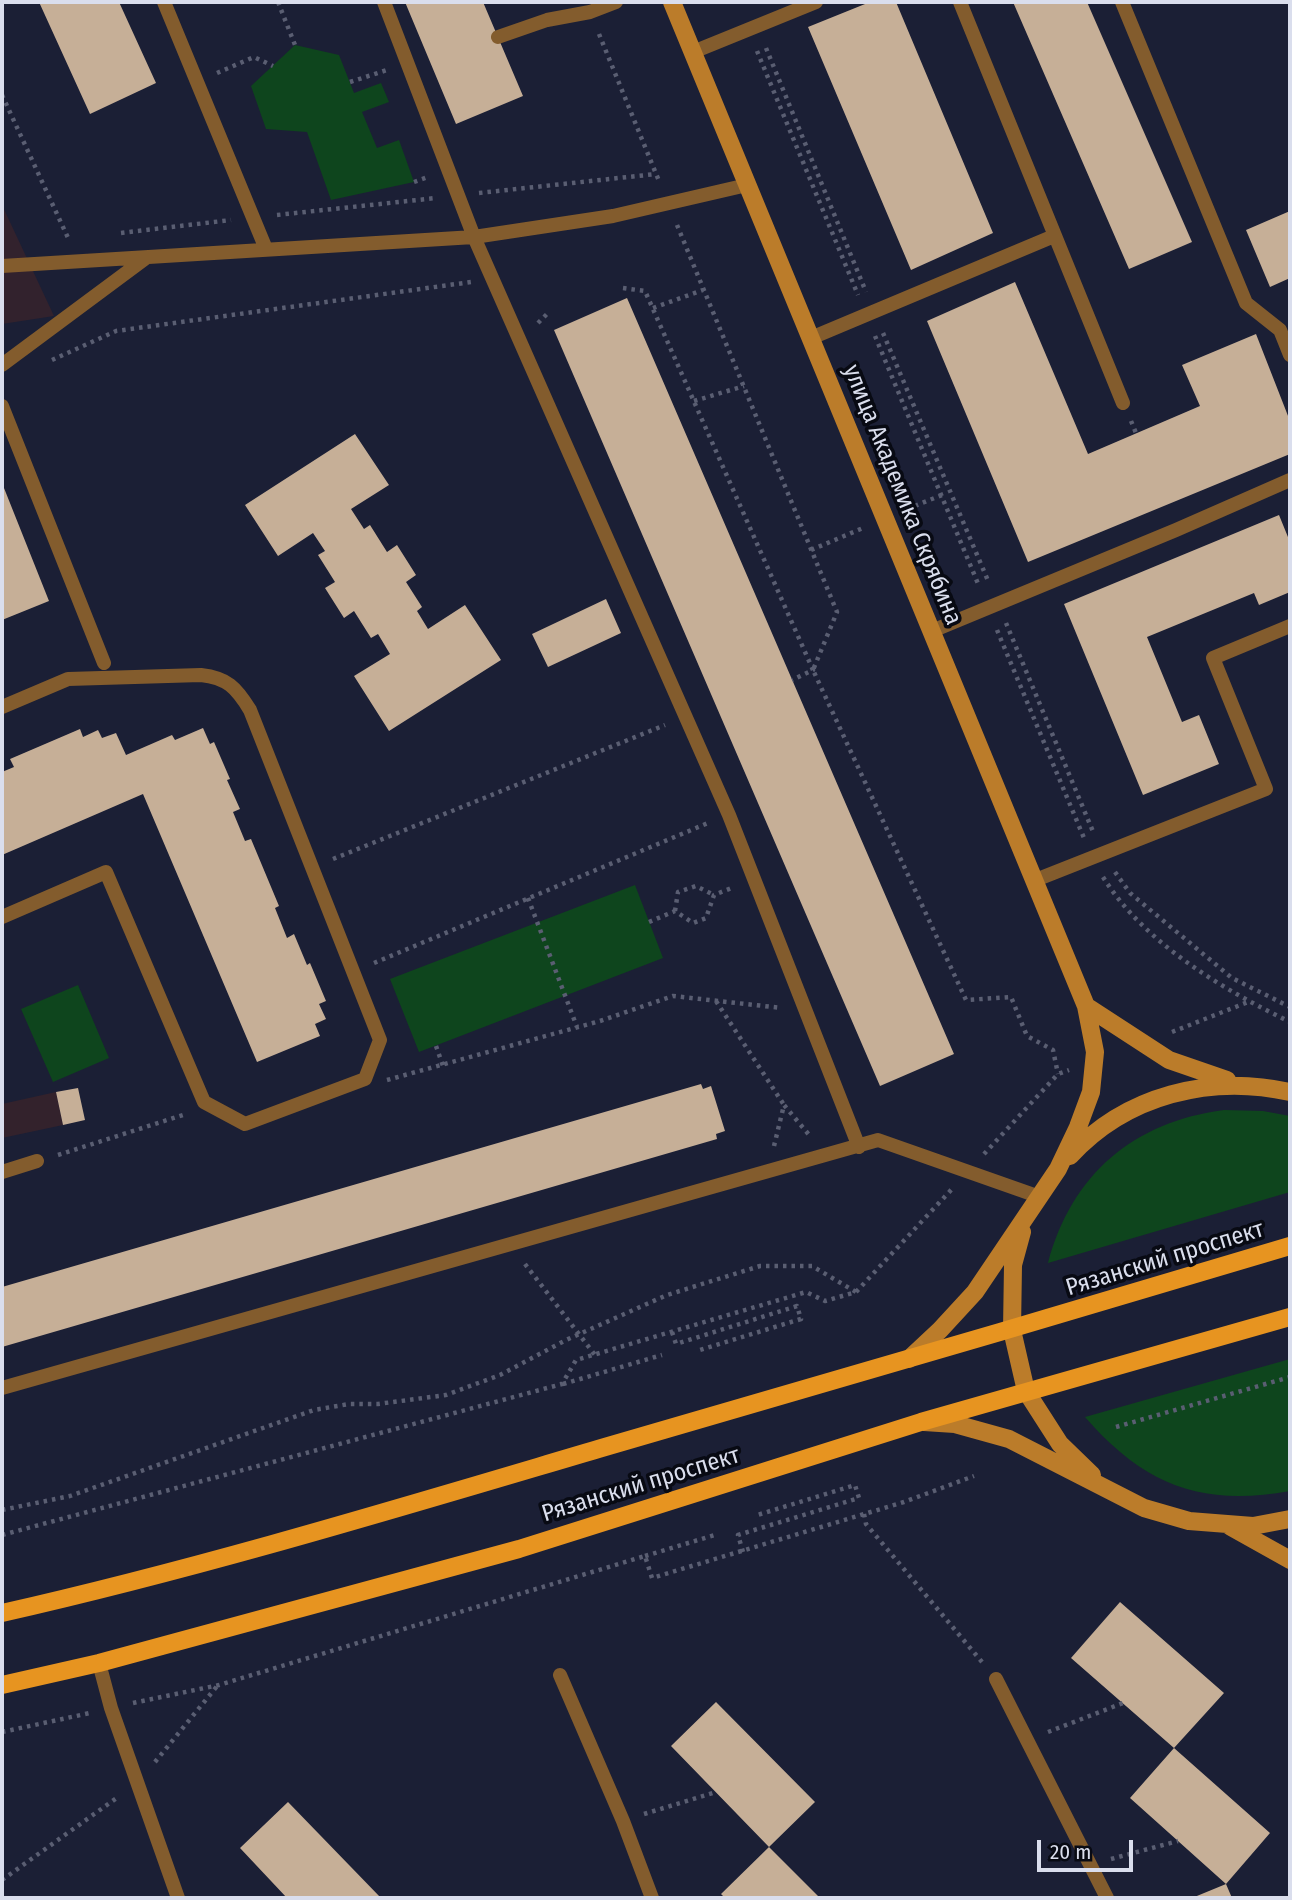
<!DOCTYPE html>
<html>
<head>
<meta charset="utf-8">
<style>
	body { margin:0 }
	#map { position:relative; width:1292px; height:1900px; overflow:hidden; background:#1b1f35; font-family:"Fira Sans Condensed",sans-serif }
	canvas { display:block }
	.frame { position:absolute; inset:0; border:4px solid #dadeed; pointer-events:none }
	.scale { position:absolute; left:1037px; top:1840px; width:96px; height:32px; box-sizing:border-box; border:4px solid #dadeed; border-top:0; padding-left:9px; font-size:21px; line-height:24px; white-space:nowrap; color:#dadeed; -webkit-text-stroke:5px #080a13; paint-order:stroke }
</style>
</head>
<body>
<div id="map">
<canvas width="1292" height="1900"></canvas>
<div class="frame"></div>
<div class="scale">20 m</div>
</div>
<script>
const g = document.querySelector('canvas').getContext('2d');
g.lineJoin = 'round';
function fill(path, color) { g.fillStyle = color; g.fill(path, 'evenodd'); }
function trace(path, color, width, dash) { g.strokeStyle = color; g.lineWidth = width; g.lineCap = dash ? 'butt' : 'round'; g.setLineDash(dash || []); g.stroke(path); }
function label(font, color, halo, rows, align = 'center') {
  g.font = font + ' "Fira Sans Condensed",sans-serif'; g.lineWidth = 7; g.setLineDash([]); g.textBaseline = 'middle'; g.strokeStyle = halo; g.fillStyle = color; for (const [text, x, y, turn = 0] of rows) {
    g.save(); g.translate(x, y); g.rotate((+turn || 0) * Math.PI / 180); g.textAlign = isNaN(turn) ? turn : align; if (halo) g.strokeText(text, 0, 0); g.fillText(text, 0, 0); g.restore();
  }
}
const industrial = new Path2D(`
	M56 1092 63 1125 2 1138V1104Z`);
const medical = new Path2D(`
	M2 205 54 316 2 324Z`);
const green = new Path2D(`
	M295 45 339 55 354 93 381 83 389 102 362 112 377 148 399 140 414 182 331 200 307 132 266 129 251 86Z
	M635 885 663 958 419 1052 390 979Z
	M78 985 109 1058 53 1082 21 1009Z
	M1224 1110 1263 1111 1290 1116V1192L1048 1263C1072 1174 1133 1122 1224 1110Z
	M1290 1359V1491C1201 1507 1144 1485 1085 1417Z`);
const building = new Path2D(`
	M39 2H119L156 83 90 114Z
	M405 2H483L523 96 456 124Z
	M870 2H896L993 233 911 270 808 27Z
	M1013 2H1087L1192 242 1129 269Z
	M1290 211V278L1270 287 1246 230Z
	M1015 282 1088 454 1200 406 1182 365 1256 334 1290 421V454L1028 562 927 321Z
	M627 298 954 1054 880 1086 554 330Z
	M355 434 389 485 351 509 364 529 370 525 387 552 397 545 416 575 406 582 422 607 417 611 428 629 465 605 501 660 389 731 354 676 390 654 378 634 371 638 354 611 344 618 325 588 335 582 318 555 325 551 313 533 278 556 245 505Z
	M2 483 49 601 2 620Z
	M1279 515 1290 542V592L1259 605 1254 593 1147 637 1182 722 1199 715 1219 764 1143 795 1064 604Z
	M606 599 621 633 548 667 532 634Z
	M203 728 210 744 214 742 230 779 227 780 240 809 233 812 245 841 251 839 279 906 275 908 287 938 294 934 307 965 310 963 326 1001 319 1004 326 1019 315 1024 320 1036 257 1062 143 794 2 855V772L14 767 10 759 80 729 83 737 98 730 102 738 116 733 126 755 172 735 175 740Z
	M701 1084 703 1089 711 1086 725 1131 716 1134 717 1139 2 1347V1287Z
	M78 1088 85 1120 63 1125 56 1092Z
	M1120 1602 1224 1693 1174 1748 1270 1833 1226 1884 1130 1798 1174 1748 1071 1658Z
	M716 1702 815 1802 769 1847 671 1746Z
	M288 1802 381 1898H287L240 1848Z
	M769 1847 820 1898H725L721 1894Z
	M1226 1884 1232 1898H1192Z`);
const path = new Path2D(`
	M278 2 295 45
	M599 34 659 181
	M766 48 866 292
	M757 51 858 295
	M217 73 254 57 273 66
	M350 82 387 70
	M2 95 69 240
	M414 182 428 177
	M479 193 656 174
	M277 215 436 198
	M677 225 837 612 813 670 966 1000 1011 997 1027 1036 1053 1050 1058 1074
	M121 233 231 220
	M623 288 645 291 813 670 792 680
	M653 308 703 290
	M538 323 547 314
	M883 333 989 583
	M875 336 979 586
	M52 360 116 331 471 282
	M694 401 744 386
	M1131 421 1136 433
	M907 509 942 495
	M811 550 863 528
	M1006 623 1094 834
	M997 630 1084 838
	M333 859 665 725
	M1115 872 1130 893 1232 978 1290 1007
	M1103 877C1144 943 1222 989 1290 1022
	M528 898 577 1027
	M675 911 678 892 696 886 714 895
	M649 922 675 911 693 923 706 918 714 895 734 887
	M374 963 708 823
	M716 1001 784 1105
	M1172 1032 1248 1002
	M436 1046 443 1066
	M387 1080 600 1021 673 996 782 1008
	M774 1146 784 1105 810 1136
	M984 1154 1058 1074 1069 1070
	M58 1155 186 1114
	M525 1264 595 1355
	M672 1332 676 1344 797 1306 801 1319 700 1350
	M563 1384 662 1355
	M1116 1427 1290 1377
	M2 1510 70 1496 314 1410 349 1404H378L446 1395 500 1375 566 1340 667 1295 760 1266H812L856 1292
	M864 1514 866 1524 982 1662
	M2 1535 562 1384 576 1360 806 1292 825 1301 856 1292 952 1189
	M743 1552 738 1535 859 1498 855 1485 754 1516
	M645 1556 718 1534
	M133 1703 219 1685 645 1556 652 1578 904 1502 974 1476
	M2 1732 90 1713
	M1048 1732 1123 1703
	M155 1762 218 1685
	M644 1814 716 1792
	M1111 1859 1178 1841
	M2 1880 118 1797`);
const lane = new Path2D(`
	M164 2 266 249
	M384 2 474 237 729 815 859 1147
	M960 2 1123 403
	M1122 2 1246 303 1280 330 1290 355
	M498 37 547 20 590 12 616 2
	M693 52 816 2
	M2 266 474 237 613 216 747 185
	M811 338 1054 236
	M2 365 146 258
	M2 406 104 663
	M932 631 1176 530 1290 480
	M2 707 68 679 201 675C227 678 236 687 250 710L380 1040 365 1079 245 1124 204 1102 106 872 2 917
	M1033 881 1266 789 1213 658 1290 626
	M2 1172 37 1161
	M2 1388 878 1140 1040 1197
	M99 1663 111 1708 178 1898
	M560 1675 623 1821 652 1898
	M996 1679 1107 1898`);
const secondary = new Path2D(`
	M672 2 1086 1006 1095 1052 1091 1092 1078 1127 1058 1169 975 1292 940 1330 909 1359
	M1086 1006 1169 1060 1227 1080
	M1070 1156C1126 1095 1210 1074 1290 1092
	M1022 1232 1013 1265 1012 1330 1026 1391 1060 1444 1092 1475
	M924 1422 955 1424 1009 1439 1144 1508 1189 1521 1253 1526 1290 1519
	M1231 1527 1290 1560`);
const primary = new Path2D(`
	M2 1613C205 1567 405 1506 605 1447 834 1380 1062 1315 1290 1246
	M2 1685 99 1663 519 1549 921 1422 1290 1317`);
const streetNames = [
	["улица Академика Скрябина",902,495,68],
	["Рязанский проспект",1165,1259,-17],
	["Рязанский проспект",641,1485,-17]
];
fill(industrial, '#33222c');
fill(medical, '#32222d');
fill(green, '#0e451d');
fill(building, '#c6af97');
trace(path, '#5a5e72', 4.5, [3.5, 5]);
trace(lane, '#835c2d', 14);
trace(secondary, '#bb7c2a', 18);
trace(primary, '#e79420', 18);
label('24px', '#dadeed', '#080a13', streetNames);
</script>
</body>
</html>
